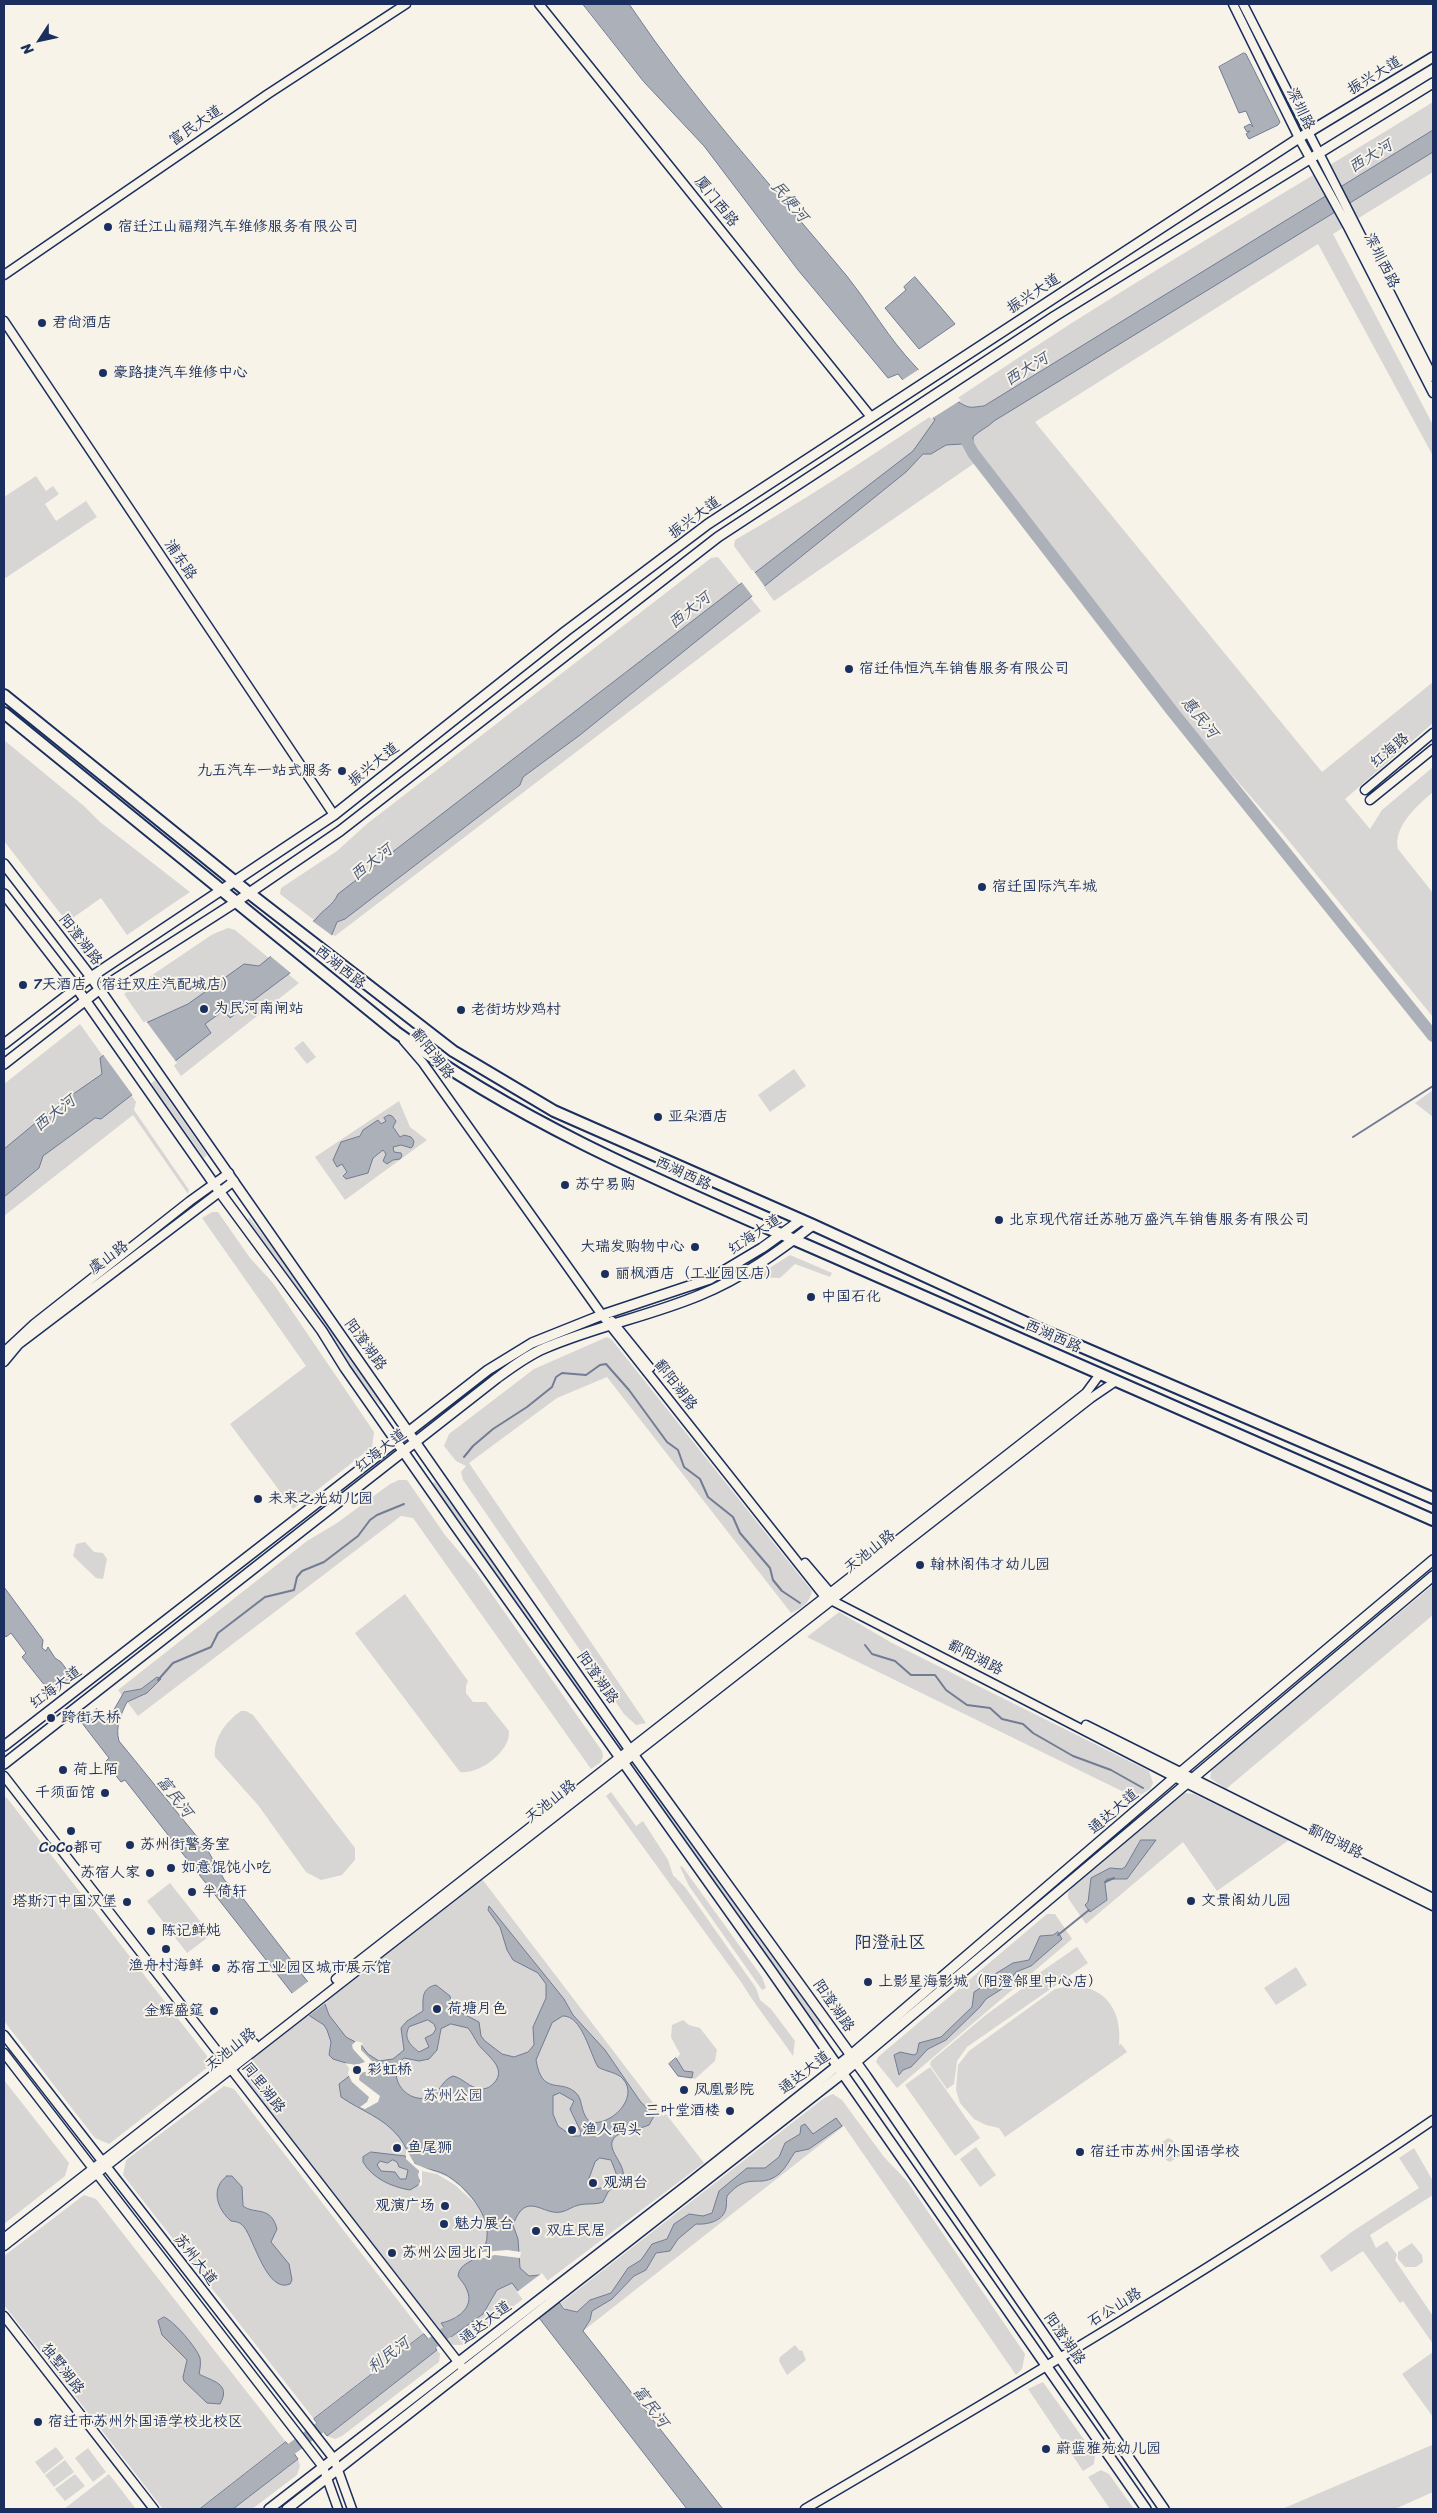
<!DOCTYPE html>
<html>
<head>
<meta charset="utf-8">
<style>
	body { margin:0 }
	#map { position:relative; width:1437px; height:2513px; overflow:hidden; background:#f7f3e8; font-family:Sriracha,sans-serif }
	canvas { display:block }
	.frame { position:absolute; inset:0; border:5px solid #1b2f5e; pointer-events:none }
	.north { position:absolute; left:15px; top:15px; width:50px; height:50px; -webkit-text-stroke:4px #f7f3e8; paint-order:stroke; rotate:235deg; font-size:14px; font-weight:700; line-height:20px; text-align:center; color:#1b2f5e }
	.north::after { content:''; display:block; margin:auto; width:18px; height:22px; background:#1b2f5e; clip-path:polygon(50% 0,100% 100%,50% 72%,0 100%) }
</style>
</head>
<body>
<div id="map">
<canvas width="1437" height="2513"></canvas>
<div class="frame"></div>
<div class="north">N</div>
</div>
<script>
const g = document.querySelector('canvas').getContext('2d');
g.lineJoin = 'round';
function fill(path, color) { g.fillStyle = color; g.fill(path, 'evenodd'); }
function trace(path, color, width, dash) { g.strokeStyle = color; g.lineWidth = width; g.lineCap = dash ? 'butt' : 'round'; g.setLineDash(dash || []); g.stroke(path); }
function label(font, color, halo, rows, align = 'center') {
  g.font = font + ' Sriracha,"LXGW WenKai TC",sans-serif'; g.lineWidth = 4; g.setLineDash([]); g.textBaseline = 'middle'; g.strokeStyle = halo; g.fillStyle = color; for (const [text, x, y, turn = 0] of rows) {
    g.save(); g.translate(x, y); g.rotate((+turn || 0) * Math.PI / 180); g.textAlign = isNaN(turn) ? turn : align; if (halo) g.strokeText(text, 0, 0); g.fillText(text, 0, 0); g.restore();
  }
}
const green = new Path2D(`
	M1433 102V172L1333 234 1433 425V456L1318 244 1035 422 1322 772 1433 682V723L1345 799 1370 829 1382 810 1433 767V792C1418 805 1393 826 1398 849L1433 893V1017L1284 835 1199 737 982 458 774 601 734 546 735 540C834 484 926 418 1021 356 1156 267 1296 187 1433 102Z
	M36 476 46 491 53 486 59 494 45 504 56 521 86 501 97 517 4 579V497Z
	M718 557 761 611 335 936 280 894 281 888 337 851 368 823 711 558Z
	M4 740 84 806 100 822 190 892 127 935 101 898 67 922 4 841Z
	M228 928 235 930 299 983 181 1076 124 994 213 934Z
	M80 1024 136 1102 134 1110 189 1190 188 1194 133 1115 4 1216V1084Z
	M125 1037 207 1155 204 1158 121 1041Z
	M303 1041 316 1057 307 1064 294 1048Z
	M794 1069 806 1086 770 1112 758 1095Z
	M1433 1090V1117L1415 1103Z
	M399 1101 410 1127 427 1140 345 1200 315 1157Z
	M212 1212H218L250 1258 273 1283 374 1432 372 1447 293 1509 230 1424 306 1366 202 1218Z
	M249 1217 286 1264 382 1402 380 1405 348 1366 248 1222Z
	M790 1255 832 1273 830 1277 795 1264 780 1278 755 1277Z
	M607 1337 612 1340 812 1591C809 1604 802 1608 791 1613L607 1377 557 1398 469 1463 646 1723 636 1725 624 1714 463 1480 461 1472 466 1466 456 1461 444 1446 449 1434 534 1369Z
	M399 1480H407L445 1535 477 1573 602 1751 603 1756 601 1762 591 1769 413 1518 401 1516 138 1716 118 1690 307 1541 337 1523 390 1484Z
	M435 1482 454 1508 470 1525 605 1718 602 1721 584 1696 562 1672 431 1484Z
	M85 1542 94 1552 103 1553 107 1559 103 1579 96 1578 73 1556 76 1544Z
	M1433 1585V1615L1226 1789 1210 1778 1212 1768Z
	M405 1594 468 1681 466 1686V1693L473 1702H486L509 1731C511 1751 479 1775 460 1772L355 1633Z
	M839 1612 892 1643 1149 1771 1153 1783 1150 1789 1136 1798 807 1637Z
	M241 1711H246L253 1715 355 1848V1860L342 1875 321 1880 306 1872 258 1805 215 1757C213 1739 226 1721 241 1711Z
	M651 1788 820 2023 817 2030 647 1792Z
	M611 1792 636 1826 643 1821 668 1860 673 1875 685 1887 756 1988 760 2000 771 2009 795 2041 793 2056C776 2031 757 2008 741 1982L606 1796Z
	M1185 1793 1194 1794 1289 1840 1217 1891 1183 1842 1086 1924 1068 1898V1893L1072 1887Z
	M4 1796 7 1798 207 2056 208 2067 109 2144 95 2138 4 2021Z
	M682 1866 762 1977 766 1988 762 1990 689 1886 680 1867Z
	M482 1879 663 2116 666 2114 704 2163 462 2345H453L449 2342 246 2080 244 2066 249 2058Z
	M170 1883 211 1935 187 1953 147 1901Z
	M1047 1914H1055L1072 1939 897 2088 876 2062 878 2057Z
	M1077 1947 1088 1963 967 2047 957 2061 954 2084 947 2089 930 2065 931 2061 987 2014 1027 1985 1026 1982Z
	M1296 1967 1307 1985 1276 2005 1264 1988Z
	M1073 1985C1108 1988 1122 2013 1119 2045L1121 2044 1127 2052 1005 2137 999 2128 986 2125 974 2119 960 2103 956 2090 958 2065 969 2051 1055 1989Z
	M683 2020 689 2025 700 2028 717 2050 715 2061 695 2079 692 2078 693 2072 684 2071 676 2060 680 2054 671 2037 672 2025Z
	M930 2067 980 2138 955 2156 905 2085Z
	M4 2080 69 2163 65 2176 4 2224Z
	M224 2086 234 2089 424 2334 314 2419 123 2175 126 2160Z
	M833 2094 842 2100 884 2157 907 2181 1025 2354 1022 2369 1016 2375 844 2126 583 2331 561 2303 824 2098Z
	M1168 2138C1175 2140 1181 2149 1180 2156L1170 2162C1164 2160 1158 2152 1158 2145Z
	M976 2147 996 2175 980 2187 960 2159Z
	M1414 2148 1433 2181V2195L1370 2235 1376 2248 1387 2241 1397 2255 1395 2260 1433 2316V2344L1403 2301 1400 2303 1363 2251 1331 2272 1320 2256 1350 2233 1419 2188 1399 2158Z
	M84 2195 96 2199 286 2442 200 2509H163L4 2305V2256Z
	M1412 2243 1422 2255 1423 2262 1416 2267H1405L1398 2259V2252Z
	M795 2345 800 2351 802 2350 806 2360 787 2375 779 2361 780 2357Z
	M437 2350 440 2354 439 2362 342 2436 335 2439 327 2436Z
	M1433 2352V2417L1402 2374Z
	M1043 2382 1095 2455 1094 2464 1083 2471 1028 2389Z
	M1432 2445 1433 2492 1395 2509H1282Z
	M56 2447 64 2458 44 2474 35 2462Z
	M88 2448 106 2472 93 2482 75 2458Z
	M298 2459 300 2466 297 2475 252 2509H233Z
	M65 2460 74 2472 54 2487 45 2475Z
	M1101 2470 1109 2474 1134 2509H1110L1088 2477Z
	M75 2474 85 2486 65 2501 55 2489Z
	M109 2474 136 2509H64Z`);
const water = new Path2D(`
	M583 4H629C694 101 772 186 846 275 870 305 889 339 915 366 923 375 958 405 969 407 973 408 980 406 984 406L1433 130V152L994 421C987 428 980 430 973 437V453L962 444 946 445 931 454H923L906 472 580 735 523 777 520 785 345 919 337 922 331 937 290 973 230 1018 223 1011 205 1024 211 1033 101 1119 95 1118 43 1156 39 1168 4 1197V1149L56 1106 102 1074 100 1058 146 1023 188 1004 244 964 259 966 316 919C323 909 333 906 338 894L913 451 935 420 898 374 888 378 798 270 704 146 644 82Z
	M1244 53 1246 54 1280 122 1278 125 1249 139 1246 134 1250 131 1247 132 1244 127 1250 124 1253 127 1246 111 1239 113 1219 67Z
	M915 277 955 324 919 349 885 308 906 290 904 287Z
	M389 1115 392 1116 396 1121 393 1127 400 1137 404 1135 411 1137 414 1141 413 1146 411 1148 401 1145 393 1147 394 1152 401 1153 402 1156 400 1159 393 1160 387 1164 383 1161 386 1154 383 1150 373 1158 368 1173 346 1179 343 1176 347 1172 342 1164 337 1167 333 1160 341 1142 360 1136 363 1130 378 1120 381 1124 386 1121 384 1118Z
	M4 1587 43 1640 42 1648 46 1651 48 1647 55 1658 61 1662 103 1717 111 1715 124 1692 141 1689 157 1677 161 1679 147 1693 127 1702C121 1714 115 1727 119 1741L207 1849 225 1881 235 1888 325 2004 329 2015 346 2037 361 2045 368 2054 379 2061 393 2059 404 2050 401 2028 407 2021 423 2011C423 1999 421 1988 436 1985L450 1996 452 2008 479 2022 481 2036 485 2041 502 2054 514 2057 528 2052 534 2045 533 2027 546 1998V1984L538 1973 513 1960 507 1950 500 1927 488 1910 489 1906 564 1999 573 2015 605 2050 640 2101 654 2116 649 2125C640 2129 629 2129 619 2134 599 2146 627 2162 623 2178L608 2192 603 2202C595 2205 587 2203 579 2205 573 2206 567 2211 561 2212 543 2216 526 2189 513 2225L518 2239 520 2268 529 2276 540 2275 564 2309 577 2312 590 2300 611 2293 628 2268 641 2260 652 2244 667 2239 674 2224 689 2214 703 2216 712 2213 719 2191 747 2168H765L779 2157 785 2143 800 2134 801 2126 805 2124 813 2134 836 2118 842 2126 809 2149 795 2152C790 2159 786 2168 779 2174 759 2190 749 2170 727 2196 726 2201 727 2204 726 2208 724 2221 707 2225 696 2224L678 2239 670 2251 656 2253 646 2270 634 2276 612 2299 592 2311 590 2320 583 2331 723 2509H687L512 2283 497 2290 483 2314 451 2337 441 2323C456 2320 475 2308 467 2290 465 2284 461 2281 458 2276 459 2263 474 2262 481 2253 501 2225 468 2187 444 2174 434 2169 424 2170 415 2164 408 2156 406 2145 399 2137 383 2117 361 2111 341 2097L339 2084 352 2074 349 2064 333 2059 329 2055 331 2042 327 2030 324 2025 310 2016 125 1780 121 1782 105 1762 109 1758 55 1688 51 1690 48 1685 46 1687 22 1657 26 1653 11 1633 6 1637 4 1634ZM563 2016C582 2015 590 2054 598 2067 606 2072 617 2072 623 2079 640 2098 610 2127 590 2122 579 2112 584 2099 575 2092 560 2079 542 2096 536 2060L552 2023ZM428 2020 434 2024 436 2029 433 2034 425 2038 429 2047 419 2052C410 2045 403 2038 409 2027ZM451 2024 468 2028C472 2033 475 2039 478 2044 486 2055 508 2068 494 2083 490 2087 487 2089 481 2089 469 2088 463 2078 453 2076 441 2080 440 2095 426 2098 404 2102 385 2074 404 2058L419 2061 429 2059 437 2050 441 2029ZM560 2093 574 2101 570 2109 581 2132 580 2136H572L558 2126 553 2114V2096ZM600 2158 611 2160 616 2173 610 2185 597 2189 590 2186 588 2181 595 2162Z
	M1141 1840H1156L1127 1879H1107L1105 1884 1107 1900 1090 1912 1085 1905 1088 1902 1091 1878 1110 1868 1122 1869 1125 1867Z
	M1058 1932 1062 1939 1031 1966 1016 1972 1005 1987 986 1999 980 2007 946 2040 928 2049 911 2067 903 2070 899 2075 894 2055 900 2052 914 2055 917 2053 919 2043 941 2037 972 2007 974 1992 988 1983H994L995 1974 1013 1963 1029 1960 1040 1936 1053 1935Z
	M676 2058 684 2071 693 2072 692 2078 678 2076 669 2064Z
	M371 2152 405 2156 419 2171 420 2184 410 2190C392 2187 373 2179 363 2162V2157ZM393 2160 397 2162 399 2167 408 2170 406 2179H400L395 2172 381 2171 377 2165 380 2161 387 2163Z
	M227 2176H232L242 2187 243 2206C255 2215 271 2205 277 2229L271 2242 289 2264 292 2280 290 2284C267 2294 254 2239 244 2227 240 2222 237 2222 231 2221 217 2209 210 2188 227 2176Z
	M164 2317C174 2321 197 2348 200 2358 201 2364 200 2369 199 2374 211 2381 232 2383 220 2404L207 2403 184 2381 183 2377 187 2360 162 2335 158 2321Z
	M424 2334 437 2350 327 2436 314 2419Z
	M286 2442 298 2459 233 2509H200Z`);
const pier = new Path2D(`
	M921 368 961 400 931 419 901 381Z
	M753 570 765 587 753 597 740 580Z
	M311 920 334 937 292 974 269 955Z
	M146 1021 177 1063 134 1097 102 1053Z
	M75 1675 98 1707 79 1722 55 1691Z
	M310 1980 327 2002 307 2017 290 1995Z
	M356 2041 363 2043 361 2046V2050L375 2064 371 2071 360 2073 359 2080 380 2096 378 2102 365 2109 360 2107 367 2102 369 2097 352 2082 348 2074 349 2068 345 2063 356 2065 365 2062 353 2049 352 2045Z
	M406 2149 415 2164 448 2177 460 2186 476 2204 455 2185 437 2174 422 2171V2185L418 2187 420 2181 418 2175 419 2171 406 2159Z
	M507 2250 521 2252 520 2258 495 2255 475 2260 482 2252Z
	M542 2273 561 2299 537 2318 517 2292Z`);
const stream = new Path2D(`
	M1353 1137 1433 1086
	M464 1457 473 1446 493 1429 527 1407 552 1387 556 1377 562 1373 586 1375 600 1365 606 1364 629 1390 667 1442 678 1450 684 1467 700 1479 708 1497 733 1517 740 1533 770 1568 773 1580 782 1591 800 1603
	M865 1645 872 1654 895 1661 911 1675H935L946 1690 967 1705 990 1708 1002 1719 1023 1724 1033 1733 1073 1756 1111 1770 1143 1788
	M158 1680 173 1663 211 1647 218 1633 265 1597 294 1590 297 1577 302 1571 324 1562 358 1536 370 1520 377 1515 404 1504
	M1105 1882 1114 1878
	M1058 1935 1089 1910`);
const river = new Path2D(`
	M965 438 973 453 1172 711 1433 1036
	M418 2354 460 2322
	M278 2459 334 2417`);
const tertiary = new Path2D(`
	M539 4 871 417
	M1233 4 1299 138 1347 225
	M1243 4 1433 377
	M1351 222 1347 225 1433 393
	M4 275 268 94 406 4
	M4 321 334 815
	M1365 790 1433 733
	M1370 800 1433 749
	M404 1041 423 1063 602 1315 825 1597 1186 1783 1433 1906
	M612 1321 650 1368
	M4 1352 34 1324 190 1201 229 1173
	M4 1362 19 1344 234 1181
	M805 1563 833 1596
	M1086 1725 1433 1898
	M4 1776 462 2367
	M336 1979 1086 1393 1100 1374
	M4 2035 334 2459 352 2509
	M4 2053 323 2467 338 2509
	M4 2238 254 2043
	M4 2246 1091 1398 1116 1381
	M4 2316 154 2509
	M805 2509C1018 2384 1230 2259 1433 2120`);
const secondary = new Path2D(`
	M4 864 91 977 630 1750 866 2076 1164 2509
	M4 894 76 987 219 1191 322 1331 345 1368 454 1524 770 1969 1146 2509
	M4 1044 91 977 334 815 566 631 708 524 1299 138 1433 57
	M4 1064 100 989 236 902 340 831 718 537 1055 316 1433 83
	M4 1746 488 1370 532 1343 602 1315 710 1279 762 1248 801 1220
	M4 1764 497 1378C512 1367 528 1355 545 1348 596 1326 650 1316 700 1295 742 1278 778 1252 813 1225
	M269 2509 690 2183 851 2055 1175 1777 1433 1560
	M287 2509 843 2073 1433 1576`);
const primary = new Path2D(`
	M4 695 249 893 453 1051 554 1111 813 1225 1040 1329 1433 1498
	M4 713 396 1032C534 1133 696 1196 852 1265 1046 1350 1240 1435 1433 1520`);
const markers = [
	[108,227,5,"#1b2f5e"],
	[42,323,5,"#1b2f5e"],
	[103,373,5,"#1b2f5e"],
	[849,669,5,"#1b2f5e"],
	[342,771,5,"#1b2f5e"],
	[982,887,5,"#1b2f5e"],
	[23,985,5,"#1b2f5e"],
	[204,1009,5,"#1b2f5e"],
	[461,1010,5,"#1b2f5e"],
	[658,1117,5,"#1b2f5e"],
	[565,1185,5,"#1b2f5e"],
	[999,1220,5,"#1b2f5e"],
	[695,1247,5,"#1b2f5e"],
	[605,1274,5,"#1b2f5e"],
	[811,1297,5,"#1b2f5e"],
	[258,1499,5,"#1b2f5e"],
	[920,1565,5,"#1b2f5e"],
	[51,1718,5,"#1b2f5e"],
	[63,1770,5,"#1b2f5e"],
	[105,1793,5,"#1b2f5e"],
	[71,1831,5,"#1b2f5e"],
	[130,1845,5,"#1b2f5e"],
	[171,1868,5,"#1b2f5e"],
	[150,1873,5,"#1b2f5e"],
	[192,1892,5,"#1b2f5e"],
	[1191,1901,5,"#1b2f5e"],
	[127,1902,5,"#1b2f5e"],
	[151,1931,5,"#1b2f5e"],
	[166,1949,5,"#1b2f5e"],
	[216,1968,5,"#1b2f5e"],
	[868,1982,5,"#1b2f5e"],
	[437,2009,5,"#1b2f5e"],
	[214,2011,5,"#1b2f5e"],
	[357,2070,5,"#1b2f5e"],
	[684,2090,5,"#1b2f5e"],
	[730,2111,5,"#1b2f5e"],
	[572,2130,5,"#1b2f5e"],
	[397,2148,5,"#1b2f5e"],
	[1080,2152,5,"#1b2f5e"],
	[593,2183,5,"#1b2f5e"],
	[445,2206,5,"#1b2f5e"],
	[444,2224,5,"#1b2f5e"],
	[536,2231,5,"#1b2f5e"],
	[392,2253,5,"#1b2f5e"],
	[38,2422,5,"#1b2f5e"],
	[1046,2449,5,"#1b2f5e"]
];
const streetNames = [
	["振兴大道",1375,76,-31],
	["深圳路",1300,109,64],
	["富民大道",196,126,-34],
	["厦门西路",716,202,51],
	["深圳西路",1381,261,63],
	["振兴大道",1034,294,-33],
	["振兴大道",695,518,-36],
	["浦东路",180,560,56],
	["红海路",1390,751,-40],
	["振兴大道",374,765,-39],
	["阳澄湖路",80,940,52],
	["西湖西路",340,968,39],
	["鄱阳湖路",432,1054,52],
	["西湖西路",683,1174,25],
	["红海大道",755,1235,-34],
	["虞山路",109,1258,-37],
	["西湖西路",1053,1337,24],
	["阳澄湖路",365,1345,54],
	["鄱阳湖路",675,1385,52],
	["红海大道",381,1451,-38],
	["天池山路",870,1552,-38],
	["鄱阳湖路",975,1658,27],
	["阳澄湖路",597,1678,55],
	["红海大道",56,1688,-37],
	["天池山路",551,1802,-38],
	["通达大道",1114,1812,-41],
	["鄱阳湖路",1335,1842,26],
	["阳澄湖路",833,2006,55],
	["天池山路",231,2050,-38],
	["通达大道",805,2073,-38],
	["同里湖路",263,2088,52],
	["苏州大道",195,2260,52],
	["石公山路",1115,2308,-32],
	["通达大道",486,2323,-38],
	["阳澄湖路",1064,2339,55],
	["独墅湖路",62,2369,52]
];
const poiNames = [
	["宿迁江山福翔汽车维修服务有限公司",118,227],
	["君尚酒店",52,323],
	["豪路捷汽车维修中心",113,373],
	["宿迁伟恒汽车销售服务有限公司",859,669],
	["九五汽车一站式服务",332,771,"right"],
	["宿迁国际汽车城",992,887],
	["7天酒店（宿迁双庄汽配城店）",33,985],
	["为民河南闸站",214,1009],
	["老街坊炒鸡村",471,1010],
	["亚朵酒店",668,1117],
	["苏宁易购",575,1185],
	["北京现代宿迁苏驰万盛汽车销售服务有限公司",1009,1220],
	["大瑞发购物中心",685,1247,"right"],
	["丽枫酒店（工业园区店）",615,1274],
	["中国石化",821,1297],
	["未来之光幼儿园",268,1499],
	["翰林阁伟才幼儿园",930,1565],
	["跨街天桥",61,1718],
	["荷上陌",73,1770],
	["千须面馆",95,1793,"right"],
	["苏州街警务室",140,1845],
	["CoCo都可",71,1848,"center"],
	["如意馄饨小吃",181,1868],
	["苏宿人家",140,1873,"right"],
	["半倚轩",202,1892],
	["文景阁幼儿园",1201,1901],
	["塔斯汀中国汉堡",117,1902,"right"],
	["陈记鲜炖",161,1931],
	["渔舟村海鲜",166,1966,"center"],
	["苏宿工业园区城市展示馆",226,1968],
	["上影星海影城（阳澄邻里中心店）",878,1982],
	["荷塘月色",447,2009],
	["金辉盛筵",204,2011,"right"],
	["彩虹桥",367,2070],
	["凤凰影院",694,2090],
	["三叶堂酒楼",720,2111,"right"],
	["渔人码头",582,2130],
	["鱼尾狮",407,2148],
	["宿迁市苏州外国语学校",1090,2152],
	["观湖台",603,2183],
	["观演广场",435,2206,"right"],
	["魅力展台",454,2224],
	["双庄民居",546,2231],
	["苏州公园北门",402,2253],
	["宿迁市苏州外国语学校北校区",48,2422],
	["蔚蓝雅苑幼儿园",1056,2449]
];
const parkNames = [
	["苏州公园",453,2096]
];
const waterNames = [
	["西大河",1371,157,-32],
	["民便河",789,202,50],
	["西大河",1027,370,-32],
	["西大河",690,611,-38],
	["惠民河",1199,718,51],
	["西大河",372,863,-38],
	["西大河",55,1114,-38],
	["富民河",174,1797,52],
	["利民河",389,2356,-37],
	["富民河",650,2407,53]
];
const quarterNames = [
	["阳澄社区",890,1943]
];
fill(green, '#d7d6d4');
fill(water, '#acb0b9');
trace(water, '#727c95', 1);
fill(pier, '#f7f3e8');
trace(stream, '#727c95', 2);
trace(river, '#acb0b9', 12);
trace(tertiary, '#1b2f5e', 11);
trace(secondary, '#1b2f5e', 12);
trace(primary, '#1b2f5e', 14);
trace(tertiary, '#f7f3e8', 8);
trace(secondary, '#f7f3e8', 9);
trace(primary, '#f7f3e8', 10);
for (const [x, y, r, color] of markers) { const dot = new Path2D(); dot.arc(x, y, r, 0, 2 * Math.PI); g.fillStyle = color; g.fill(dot); trace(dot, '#f7f3e8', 2); }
label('15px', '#1b2f5e', '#f7f3e8', streetNames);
label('15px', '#1b2f5e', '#f7f3e8', poiNames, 'left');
label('15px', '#415076', '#f7f3e8', parkNames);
label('italic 16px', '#465679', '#f7f3e8', waterNames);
label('18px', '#1b2f5e', '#f7f3e8', quarterNames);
</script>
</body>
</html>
